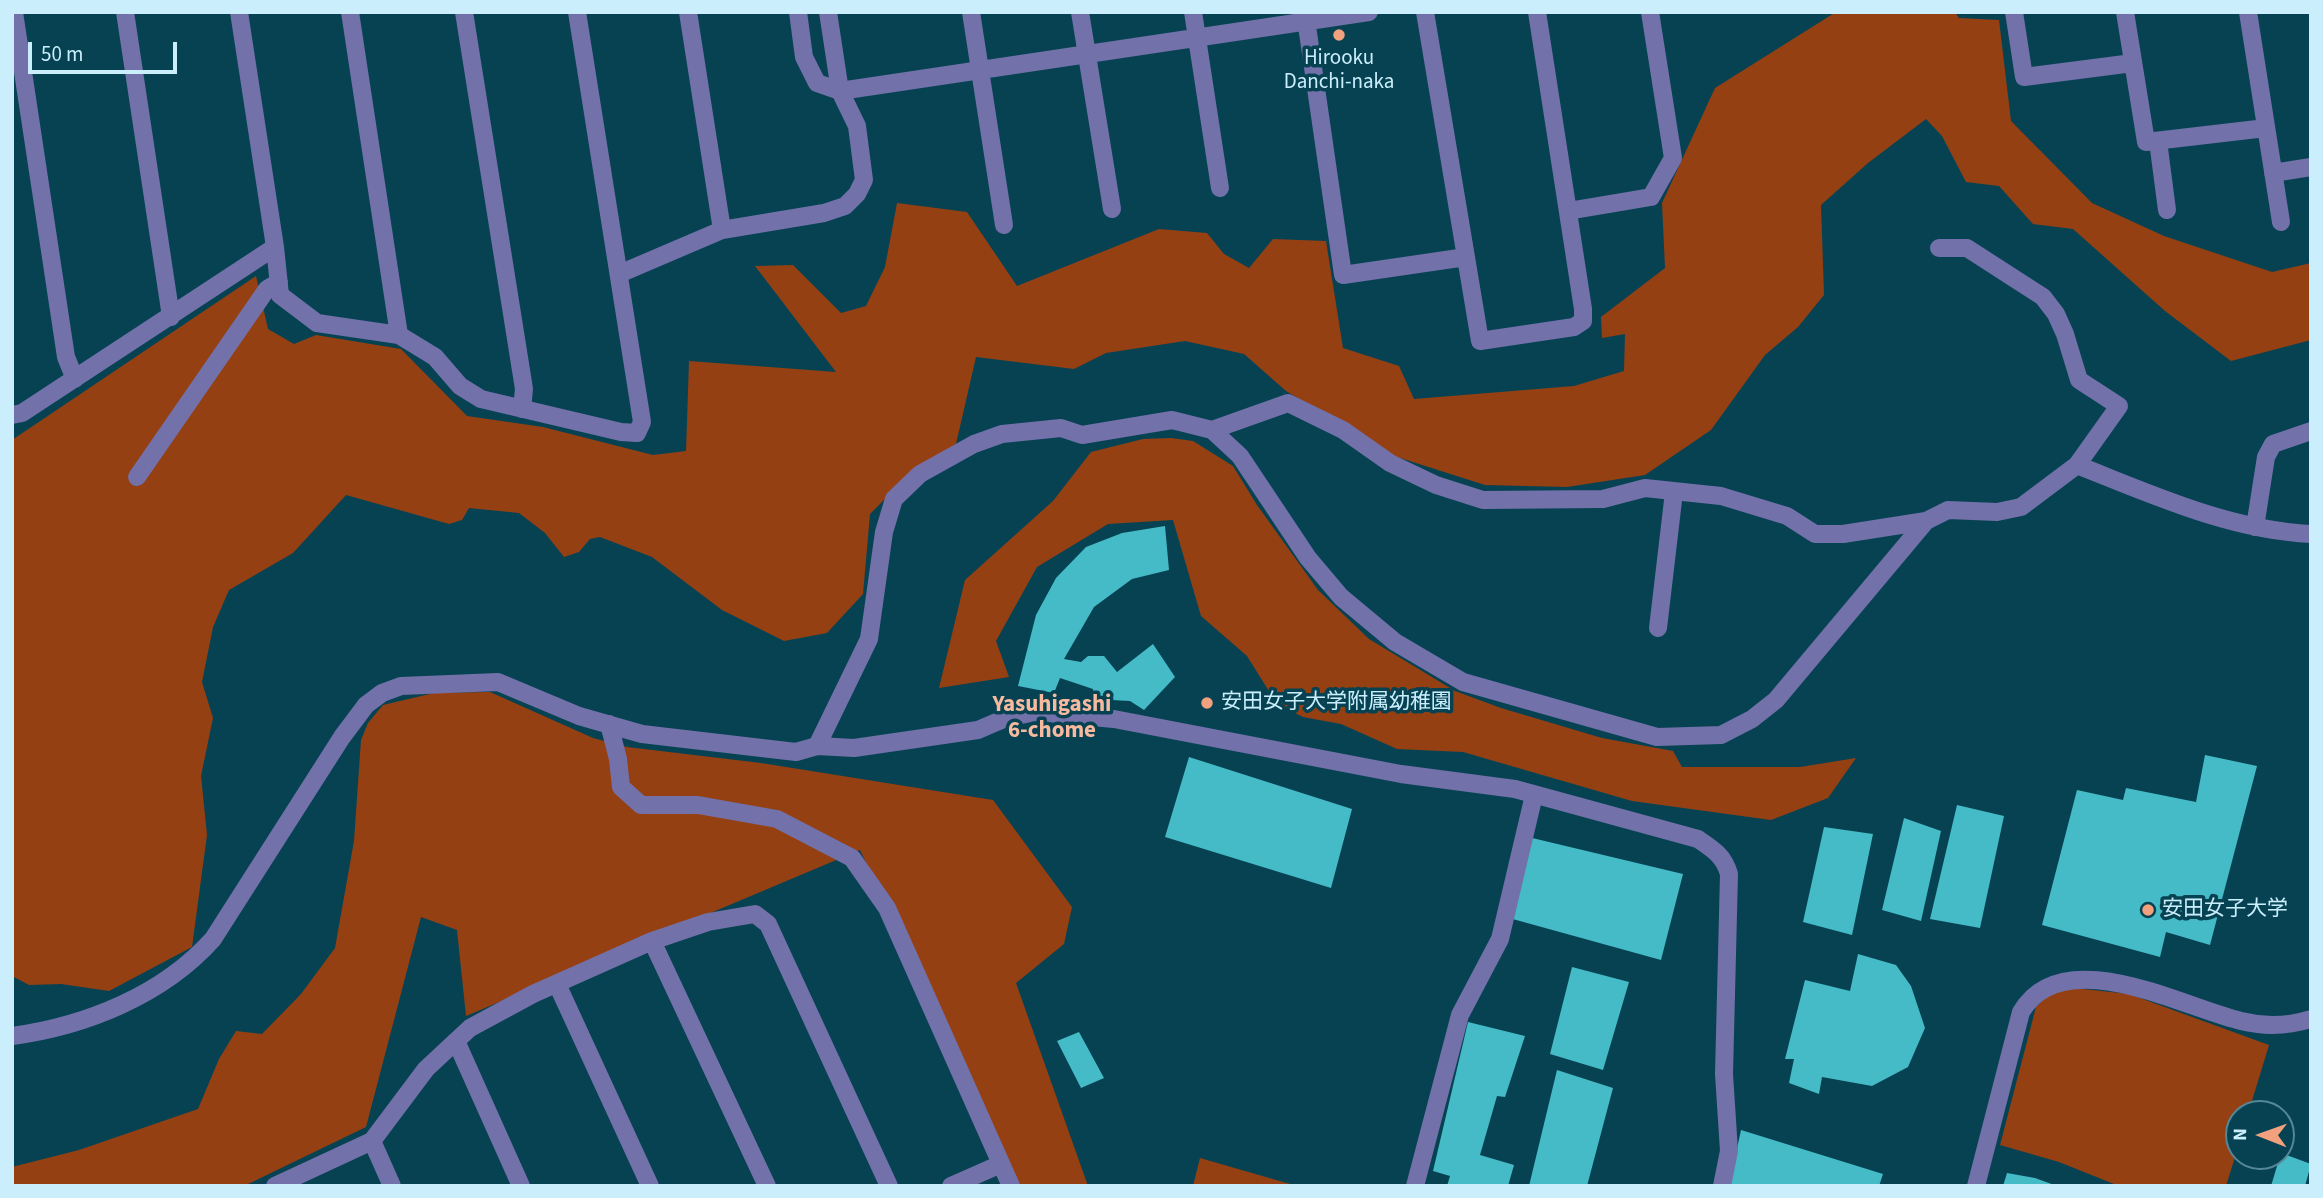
<!DOCTYPE html>
<html>
<head>
<meta charset="utf-8">
<style>
	body { margin:0 }
	#map { position:relative; width:2323px; height:1198px; overflow:hidden; background:#074253; font-family:"Source Sans 3",sans-serif }
	canvas { display:block }
	.frame { position:absolute; inset:0; border:14px solid #caeefc; pointer-events:none }
	.north { position:absolute; left:2225px; top:1100px; width:70px; height:70px; box-sizing:border-box; background:#074253; border:2px solid #558797; border-radius:50%; rotate:271deg; font-size:19px; font-weight:700; line-height:28px; text-align:center; color:#caeefc }
	.north::after { content:''; display:block; margin:auto; width:24px; height:32px; background:#f1a17e; clip-path:polygon(50% 0,100% 100%,50% 72%,0 100%) }
	.scale { position:absolute; left:28px; top:42px; width:149px; height:32px; box-sizing:border-box; border:4px solid #caeefc; border-top:0; padding-left:9px; font-size:21px; line-height:24px; white-space:nowrap; color:#caeefc; -webkit-text-stroke:5px #074253; paint-order:stroke }
</style>
</head>
<body>
<div id="map">
<canvas width="2323" height="1198"></canvas>
<div class="frame"></div>
<div class="north">N</div>
<div class="scale">50 m</div>
</div>
<script>
const g = document.querySelector('canvas').getContext('2d');
g.lineJoin = 'round';
function fill(path, color) { g.fillStyle = color; g.fill(path, 'evenodd'); }
function trace(path, color, width, dash) { g.strokeStyle = color; g.lineWidth = width; g.lineCap = dash ? 'butt' : 'round'; g.setLineDash(dash || []); g.stroke(path); }
function label(font, color, halo, rows, align = 'center') {
  g.font = font + ' "Source Sans 3","Noto Sans JP",sans-serif'; g.lineWidth = 7; g.setLineDash([]); g.textBaseline = 'middle'; g.strokeStyle = halo; g.fillStyle = color; for (const [text, x, y, turn = 0] of rows) {
    g.save(); g.translate(x, y); g.rotate((+turn || 0) * Math.PI / 180); g.textAlign = isNaN(turn) ? turn : align; if (halo) g.strokeText(text, 0, 0); g.fillText(text, 0, 0); g.restore();
  }
}
const green = new Path2D(`
	M1836 12H1955L1959 18 1999 20 2011 121 2092 203 2164 236 2272 272 2311 263V340L2231 361 2165 311 2073 229 2033 224 1999 186 1966 182 1942 136 1926 119 1868 163 1821 205 1824 295 1798 327 1765 355 1711 430 1645 475 1567 487 1485 485 1394 456 1286 391 1244 354 1185 341 1106 353 1074 369 976 357 956 444 910 474 870 514 863 594 827 633 784 641 722 610 652 557 600 537 590 539 579 552 564 557 545 533 519 513 469 508 462 520 449 524 346 495 293 553 229 590 213 627 202 682 213 718 201 776 207 835 192 947 109 991 61 984 29 985 12 976V440L256 276 268 329 294 344 316 335 401 349 467 416 543 427 653 455 686 451 689 361 836 372 755 266 793 265 841 313 866 306 885 267 897 203 967 212 1017 286 1159 229 1207 233 1224 254 1249 268 1273 239 1326 241 1343 348 1399 366 1414 399 1574 386 1624 371 1625 334 1602 338 1601 317 1665 268 1662 203 1715 88Z
	M1171 438 1193 441 1233 466 1257 505 1318 590 1369 639 1455 691 1501 708 1602 738 1673 751 1682 767H1800L1856 758 1828 798 1771 820 1632 801 1463 752 1397 749 1341 724 1303 717 1277 704 1247 656 1201 616 1173 520 1108 524 1037 567 996 641 1009 677 939 688 965 580 1053 501 1091 452 1143 439Z
	M490 692 593 738 627 747 761 763 993 800 1072 907 1064 944 1016 983 1088 1186H1019L860 850 466 1016 457 930 421 917 366 1127 244 1186H12V1167L79 1150 198 1109 219 1059 236 1031 262 1034 301 994 335 948 354 841 361 740 368 723 383 705 434 693Z
	M2074 988 2129 994 2269 1045 2248 1114H2239V1144L2226 1186H2119L2059 1162 2000 1145 2036 1007 2051 992Z
	M1200 1158 1297 1186H1193Z`);
const building = new Path2D(`
	M1165 526 1169 570 1132 579 1094 607 1064 659 1081 662 1088 656H1104L1117 672 1153 644 1175 677 1144 710 1130 701 1093 699V689L1060 678 1054 693 1018 686 1036 615 1056 578 1086 547 1122 533Z
	M2205 755 2257 766 2210 945 2166 932 2160 957 2042 925 2077 790 2123 800 2126 788 2196 802Z
	M1189 757 1352 809 1331 888 1165 837Z
	M1957 805 2004 816 1980 928 1930 919Z
	M1904 818 1941 831 1921 921 1882 910Z
	M1824 827 1873 834 1852 935 1803 922Z
	M1528 837 1683 874 1661 960 1509 918Z
	M1858 954 1896 965 1911 986 1925 1028 1908 1067 1872 1086 1822 1077 1819 1094 1789 1083 1794 1059H1785L1805 980 1850 991Z
	M1572 967 1629 982 1603 1070 1550 1054Z
	M1468 1022 1525 1036 1505 1097 1497 1096 1480 1155 1514 1165 1508 1186H1447L1450 1176 1433 1171Z
	M1079 1032 1104 1078 1081 1088 1057 1041Z
	M1557 1070 1613 1088 1587 1186H1529Z
	M1741 1130 1883 1174 1879 1186H1729Z
	M2281 1153 2311 1164 2305 1186H2271Z
	M2007 1173 2035 1178 2057 1186H2003Z`);
const minor = new Path2D(`
	M14 12 66 357 75 379
	M125 12 171 317
	M239 12 275 247
	M350 12 399 335
	M464 12 524 389 522 409
	M688 12 722 230
	M798 12 804 57 817 83 840 91 1369 12
	M971 12 1004 225
	M1080 12 1112 209
	M1193 12 1220 188
	M1305 12 1343 275 1466 257
	M1425 12 1480 341 1574 327 1583 321V309L1537 12
	M2014 12 2024 77 2133 63
	M2125 12 2146 142 2266 128
	M2248 12 2281 222
	M2158 141 2167 210
	M2273 173 2311 167
	M1568 211 1651 197 1673 158 1650 12
	M1939 248H1967L2043 297 2056 314 2065 334 2079 380 2119 406 2077 465
	M619 274 722 230 824 213 845 206 857 194 864 180 857 126 840 91 828 12
	M12 415 22 413 275 247 280 295 317 323 399 335 435 357 460 386 481 399 621 432 637 433 642 422 577 12
	M1212 430 1288 403 1343 430 1390 463 1436 485 1483 500 1603 499 1645 488 1721 496 1787 516 1815 534H1843L1926 521
	M137 477 267 289 279 282
	M2255 527 2266 457 2273 444 2311 431
	M1658 628 1674 492
	M609 724 618 759 621 787 641 805H698L777 819 852 858 887 908 1011 1186
	M817 746 854 748 978 730 1006 718 1036 712 1114 719 1401 774 1515 789 1698 839C1713 849 1724 856 1729 874L1724 1074 1729 1151 1722 1186
	M652 941 767 1186
	M557 984 650 1186
	M12 1036C86 1026 163 995 213 939L342 737 366 705 382 693 401 686 498 682 579 716 642 734 796 752 817 746 869 639 884 532 894 499 920 474 974 444 1002 434 1061 428 1082 435 1172 420 1212 430 1240 456 1308 558 1341 597 1395 642 1463 682 1657 737 1721 735 1752 719 1776 700 1926 521 1948 510 1997 512 2021 507 2077 465C2151 494 2229 530 2311 534
	M456 1041 521 1186
	M372 1141 392 1186
	M275 1186 372 1141 426 1069 470 1028 533 994 652 941 708 922 755 914 768 924 889 1186
	M951 1186 1001 1164
	M1415 1186 1460 1015 1500 939 1534 795
	M1976 1186 2021 1012C2063 941 2182 1007 2241 1021 2265 1027 2288 1026 2311 1019`);
const markers = [
	[1339,35,7,"#f1a17e"],
	[1207,703,7,"#f1a17e"],
	[2148,910,7,"#f1a17e"]
];
const poiNames = [
	["Hirooku",1339,59,"center"],
	["Danchi-naka",1339,83,"center"],
	["安田女子大学附属幼稚園",1221,703],
	["安田女子大学",2162,910]
];
const neighbourhoodNames = [
	["Yasuhigashi",1052,706],
	["6-chome",1052,732]
];
fill(green, '#944013');
fill(building, '#44bbc6');
trace(minor, '#7271aa', 18);
for (const [x, y, r, color] of markers) { const dot = new Path2D(); dot.arc(x, y, r, 0, 2 * Math.PI); g.fillStyle = color; g.fill(dot); trace(dot, '#074253', 2.5); }
label('21px', '#caeefc', '#074253', poiNames, 'left');
label('bold 23px', '#f7ba9f', '#074253', neighbourhoodNames);
</script>
</body>
</html>
